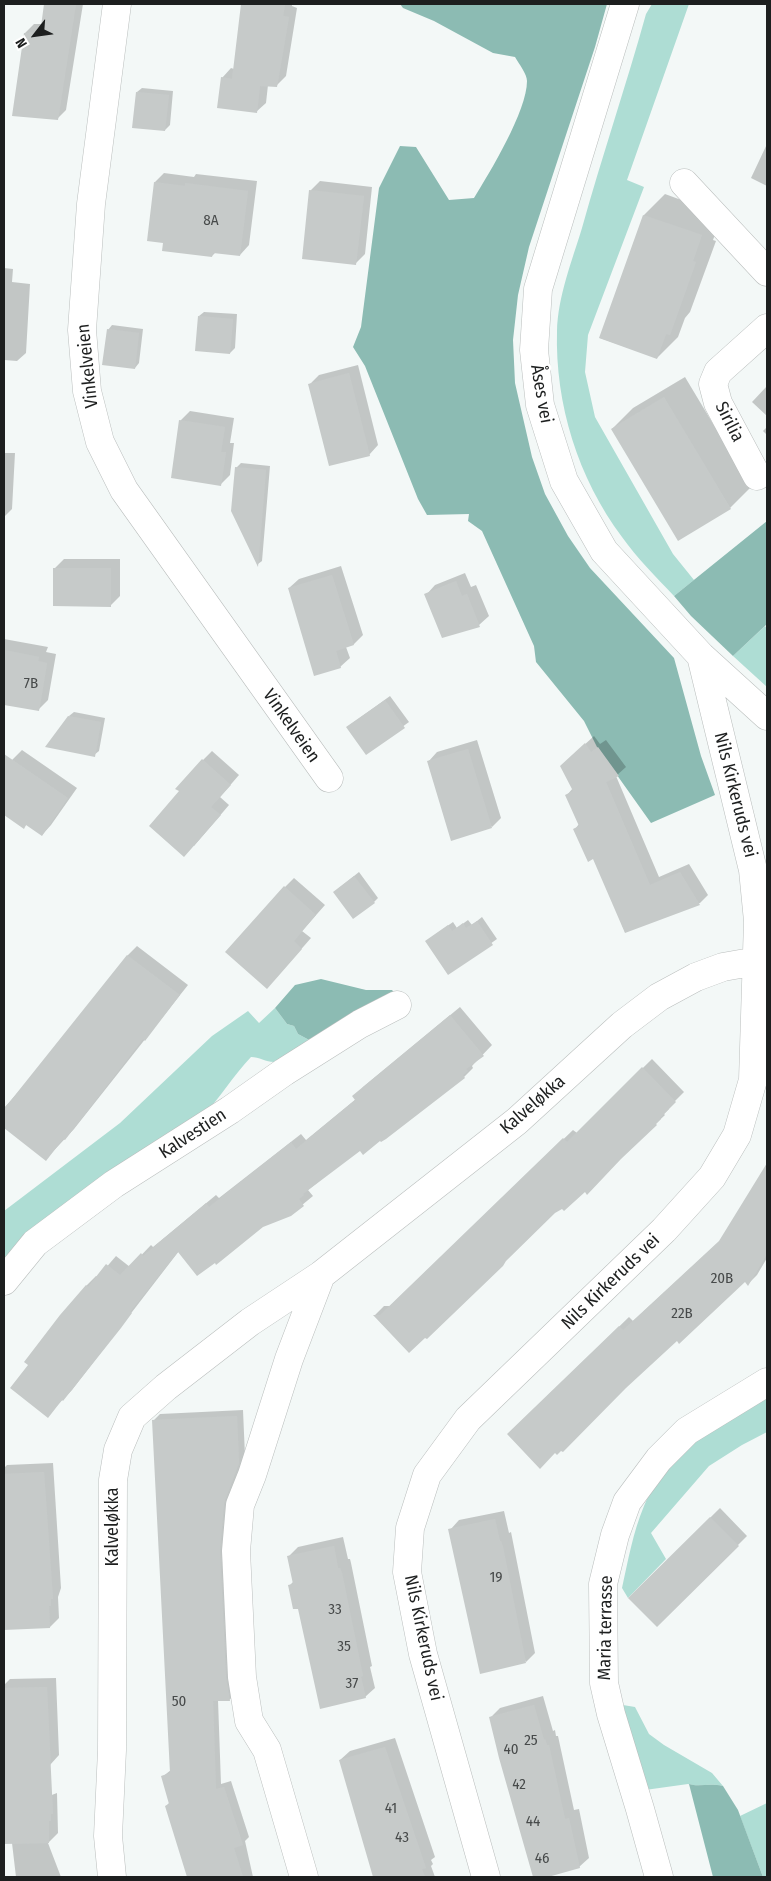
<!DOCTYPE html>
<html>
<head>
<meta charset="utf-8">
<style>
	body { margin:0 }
	#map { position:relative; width:771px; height:1881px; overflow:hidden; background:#f3f8f7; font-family:"Fira Sans Condensed",sans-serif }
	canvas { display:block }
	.frame { position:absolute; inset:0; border:5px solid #1d1f1f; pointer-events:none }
	.north { position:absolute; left:10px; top:10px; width:50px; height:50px; -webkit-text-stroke:4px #fff; paint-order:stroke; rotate:240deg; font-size:14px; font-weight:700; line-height:20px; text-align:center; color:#1d1f1f }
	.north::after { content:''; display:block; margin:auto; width:18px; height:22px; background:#1d1f1f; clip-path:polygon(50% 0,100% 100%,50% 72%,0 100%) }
</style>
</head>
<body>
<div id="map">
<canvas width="771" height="1881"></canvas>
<div class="frame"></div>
<div class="north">N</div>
</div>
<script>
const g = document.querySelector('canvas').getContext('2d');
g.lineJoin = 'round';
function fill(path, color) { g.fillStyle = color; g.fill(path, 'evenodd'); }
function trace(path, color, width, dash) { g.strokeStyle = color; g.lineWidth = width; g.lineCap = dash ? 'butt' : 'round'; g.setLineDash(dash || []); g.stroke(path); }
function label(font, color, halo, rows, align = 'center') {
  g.font = font + ' "Fira Sans Condensed",sans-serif'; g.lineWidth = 5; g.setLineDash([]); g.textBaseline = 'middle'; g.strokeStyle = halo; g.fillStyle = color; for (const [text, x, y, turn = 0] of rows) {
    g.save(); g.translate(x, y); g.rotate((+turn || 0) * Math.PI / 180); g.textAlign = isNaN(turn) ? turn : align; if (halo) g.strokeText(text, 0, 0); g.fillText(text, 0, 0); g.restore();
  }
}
const green = new Path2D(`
	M652 4H689L627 180 644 187 588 335 585 372 595 417 673 554 694 580 674 596C656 577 637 558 622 537 578 478 555 404 557 331 558 296 572 261 582 228 602 156 626 86 646 14Z
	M765 626 767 629V687L733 656Z
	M275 1008 287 1024 294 1026 298 1034 311 1041C301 1049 288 1064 274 1062 266 1062 259 1057 251 1057 233 1076 220 1098 202 1117L4 1261V1211L120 1123 212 1036 248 1011 259 1023Z
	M767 1392V1432L742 1445 709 1466 651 1533 666 1559 628 1598 622 1588C628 1561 633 1532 644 1506 666 1450 719 1423 767 1392Z
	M623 1705 635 1707 649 1734 664 1745 712 1773 723 1786C710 1783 699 1787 688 1784L645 1790 626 1721Z
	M767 1803V1877H763L740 1816Z`);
const forest = new Path2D(`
	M400 4H607L595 47 529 247 518 295 513 340 515 383 532 457 545 494 568 536 590 568 674 658 701 756 715 795 651 823 597 747 584 721 536 662 534 646 482 531 468 521 469 514 427 515 418 499 365 366 353 347 361 327 379 188 400 146 416 147 449 200 474 198C490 172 527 111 527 81 527 74 519 64 515 57L493 53 434 21 403 8Z
	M767 521V624L733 656 691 616 674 596Z
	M321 979 366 990H392L398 997 311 1041 298 1034 294 1026 287 1024 275 1008 295 985Z
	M689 1784C698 1787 710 1783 723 1786L738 1810 763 1877H713Z`);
const shadow = new Path2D(`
	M46 4H83L66 110 57 119 25 33 34 24H43Z
	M243 4H292V6L297 8 286 76 276 86 268 85 266 103 256 112 222 78 231 68 234 69Z
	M142 88 173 91 170 125 165 130 137 92Z
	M767 144V186L751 178Z
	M164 173 194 177 196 174 257 181 249 245 240 255 216 252 212 256 164 241 155 182Z
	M320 181 372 187 365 254 356 263 310 191Z
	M665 194 722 215 713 240 716 241 690 312 685 318 678 337 657 358 600 338 644 215Z
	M4 268 13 269 12 282 30 284 26 353 17 361 4 360Z
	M204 312 237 314 235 348 230 353 199 316Z
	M112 325 143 329 139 363 135 368 108 330Z
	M358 365 378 445 369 455 310 384 319 375Z
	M685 377 751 487 730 508 612 429 633 408Z
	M767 386V416L752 402Z
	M190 411 234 418 230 443H234L230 475 220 485 180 421Z
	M767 427V435L763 431Z
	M4 453H15L12 509 4 517Z
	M241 463 270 466 262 561 258 564 236 468Z
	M64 559H120V596L110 606 55 568Z
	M341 566 363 635 354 644 346 647 350 658 340 667 289 588 299 579Z
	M465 573 471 587 476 585 489 616 479 625 426 595 435 585Z
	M4 639 48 647 46 652 56 654 48 700 38 710 4 703Z
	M390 696 409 722 366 753 347 727Z
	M74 712 105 718 99 751 94 755 69 716Z
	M594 736 600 744 606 740 626 767 616 776 659 877 689 864 708 895 700 903 625 932 594 857 575 829 579 824 567 795 573 788 570 758Z
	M477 740 501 818 492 827 428 762 437 752Z
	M22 750 77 788 51 825 42 835 27 824 24 827 4 813V772L12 760Z
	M212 751 239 775 220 797 229 805 194 846 181 791 203 760Z
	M359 872 378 898 374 902 339 888Z
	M294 878 325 905 302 931 311 938 276 978 285 887Z
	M482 917 497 939 448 974 426 941 453 922 457 928 468 920 472 925Z
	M137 946 188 985 74 1129 46 1159 4 1126V1108L21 1089 128 955Z
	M460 1007 492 1045 472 1066 473 1068 464 1077 360 1149 308 1190 313 1196 290 1215 179 1251 72 1390 47 1416 86 1286 96 1276 98 1277 116 1256 130 1267 151 1245 153 1247 216 1195 219 1198 301 1134 306 1140 356 1099 363 1087Z
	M652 1059 684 1092 668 1108 669 1109 664 1114 665 1115 585 1191 554 1213 427 1338 375 1315 384 1306H390L573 1130 577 1133Z
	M767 1165V1258L757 1275 748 1284 745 1280 677 1339 508 1434 629 1317 633 1321 721 1240Z
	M243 1410 245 1456 236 1694 229 1700H218L221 1784 231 1781 249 1837 245 1841 253 1877H194L166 1806 170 1802 162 1777 171 1770 153 1421 160 1414Z
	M53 1463 61 1588 58 1597 59 1618 50 1627 4 1629V1468L7 1465Z
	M720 1508 747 1536 657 1626 629 1598Z
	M504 1511 509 1533 511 1532 512 1537 535 1653 526 1662 450 1530 459 1520Z
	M343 1537 348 1559H350L351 1563 372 1666 370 1667 375 1688 365 1697 299 1608 290 1585 294 1581 288 1557 298 1547Z
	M56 1678 59 1755 50 1765 4 1775V1685L10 1679Z
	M543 1696 553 1731 555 1730 556 1736H558L574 1810 579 1809 589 1858 579 1867 543 1877H534L500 1758 490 1718 500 1708Z
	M395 1738 435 1857 431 1860 433 1864 431 1866 435 1877H374L340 1760 350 1751Z
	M57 1793 58 1833 48 1843 61 1877H16L12 1843H4V1816L9 1811Z`);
const building = new Path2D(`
	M44 4H76L58 120 12 116 24 33H29V32L40 34Z
	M241 4H285L283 16 289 17 277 87 260 86 257 113 217 108 221 77 232 79Z
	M136 92 169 95 165 131 132 128Z
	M154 182 185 186V183L248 191 240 256 213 253 212 257 162 251 163 243 147 241Z
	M309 190 364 196 356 265 302 259Z
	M643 215 702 235 693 261 696 262 685 293 670 335 666 334 657 359 599 338Z
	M198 316 233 319 230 354 195 351Z
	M107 329 139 333 135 369 102 365Z
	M349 373 370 456 329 466 308 384Z
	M664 397 731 509 678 541 611 429Z
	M179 420 225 427 221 452H226L221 486 171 478Z
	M235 467 266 470 258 567 231 511Z
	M53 568H111V607L53 606Z
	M332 575 354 645 336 651 341 668 314 676 288 588Z
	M456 581 462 596 467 594 480 627 442 638 424 594Z
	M4 650 39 657 38 661 47 663 39 711 4 705Z
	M385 700 405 728 366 755 346 727Z
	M68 716 101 722 95 757 45 747Z
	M585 743 591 752 598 747 619 776 606 782 650 885 680 872 700 905 625 933 593 859 588 862 573 829 579 826 565 795 573 791 560 766Z
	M468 749 492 828 451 841 427 761Z
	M4 754 68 798 42 836 26 825 24 829 4 815Z
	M202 759 231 785 211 807 221 815 184 857 149 826 179 791 175 789Z
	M354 876 375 903 353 919 333 892Z
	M284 886 316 915 294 941 302 949 267 989 225 952Z
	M477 921 493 945 448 975 425 941 448 925 452 931 463 923 466 928Z
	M127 955 180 995 145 1041 143 1039 65 1140 63 1139 46 1161 4 1128V1109Z
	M450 1015 484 1056 466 1069 468 1071 463 1075 465 1078 386 1139 381 1142 380 1141 363 1155 360 1151 303 1194 304 1195 299 1199 304 1206 291 1216 263 1227 221 1261 216 1265 215 1263 197 1276 178 1252 130 1312 132 1313 121 1328 63 1401 62 1400 48 1418 10 1388 28 1365 24 1362 60 1315 86 1285 88 1287 106 1264 120 1275 141 1253 143 1256 206 1203 209 1207 291 1142 296 1149 355 1100 352 1096Z
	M642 1067 676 1102 660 1118 661 1119 656 1124 657 1125 621 1159 587 1195 585 1192 564 1211 562 1209 555 1213 506 1261 503 1266 427 1339 425 1338 409 1353 373 1315H380L563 1138 567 1142Z
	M767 1163V1254L748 1286 745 1282 679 1344 677 1341 626 1388 563 1452 561 1451 557 1455 555 1453 540 1469 507 1434 619 1326 623 1330 719 1241Z
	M237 1416 239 1463 224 1503 220 1550 226 1678 230 1701H213L216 1789 224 1787 243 1845 234 1848 243 1877H187L165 1806 169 1804 161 1776 170 1773 152 1420Z
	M44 1472 53 1599H51V1606H49L50 1628 4 1630V1474Z
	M710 1517 739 1546 657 1627 628 1598Z
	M495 1519 500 1541H501L503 1547 526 1663 480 1674 448 1529Z
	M334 1546 338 1568H340L342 1573 362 1671 363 1676 361 1677 366 1698 320 1709 298 1609H293L288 1585 293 1584 287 1556Z
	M47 1687 53 1814H51V1821H49V1843L4 1844V1688Z
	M534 1705 544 1740 545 1739 547 1745H549L565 1819 569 1818 580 1868 548 1877H533L499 1758 489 1717Z
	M385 1747 426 1868 422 1869 425 1877H373L339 1760Z`);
const minor = new Path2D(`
	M117 4 91 204 82 330 87 391 100 442 124 490 329 778
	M625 4 538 289 534 350 540 405 564 481 604 551 701 656 767 716
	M684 183 767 272
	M757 476 718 403 713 384 718 372 767 328
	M4 1281 35 1243 114 1184 230 1110 284 1072 360 1024 397 1005
	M112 1877 108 1836 112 1750 113 1480 118 1450 132 1417 166 1387 250 1322 321 1275 517 1121 622 1025 659 997 696 977 723 967 757 961
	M304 1877 267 1750 249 1721 242 1677 236 1551 240 1505 252 1475 289 1359 321 1275
	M486 1877 423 1654 407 1572 410 1528 427 1475 468 1419 664 1230 712 1177 737 1135 753 1080 758 921 753 870 701 656
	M659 1877 640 1809 611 1714 604 1683 603 1584 615 1535 627 1502 659 1459 687 1431 767 1382`);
const numberNames = [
	["8A",211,221],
	["7B",31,684],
	["20B",722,1279],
	["22B",682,1314],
	["19",496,1578],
	["33",335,1610],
	["35",344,1647],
	["37",352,1684],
	["50",179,1702],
	["25",531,1741],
	["40",511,1750],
	["42",519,1785],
	["41",391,1809],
	["44",533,1822],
	["43",402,1838],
	["46",542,1859]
];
const streetNames = [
	["Vinkelveien",88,366,-96],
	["Åses vei",541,394,80],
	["Sirilia",729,422,63],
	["Vinkelveien",291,726,55],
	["Nils Kirkeruds vei",735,795,76],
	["Kalveløkka",533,1105,-41],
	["Kalvestien",193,1134,-33],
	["Nils Kirkeruds vei",611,1282,-44],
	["Kalveløkka",113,1527,-90],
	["Maria terrasse",606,1628,-89],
	["Nils Kirkeruds vei",423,1638,78]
];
fill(green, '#aeddd4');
fill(forest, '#8cbbb3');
fill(shadow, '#0003');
fill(building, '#c6cac9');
trace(minor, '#babebd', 29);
trace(minor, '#fff', 28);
label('15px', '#474a4a', null, numberNames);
label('18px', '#1d1f1f', '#fff', streetNames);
</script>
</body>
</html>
